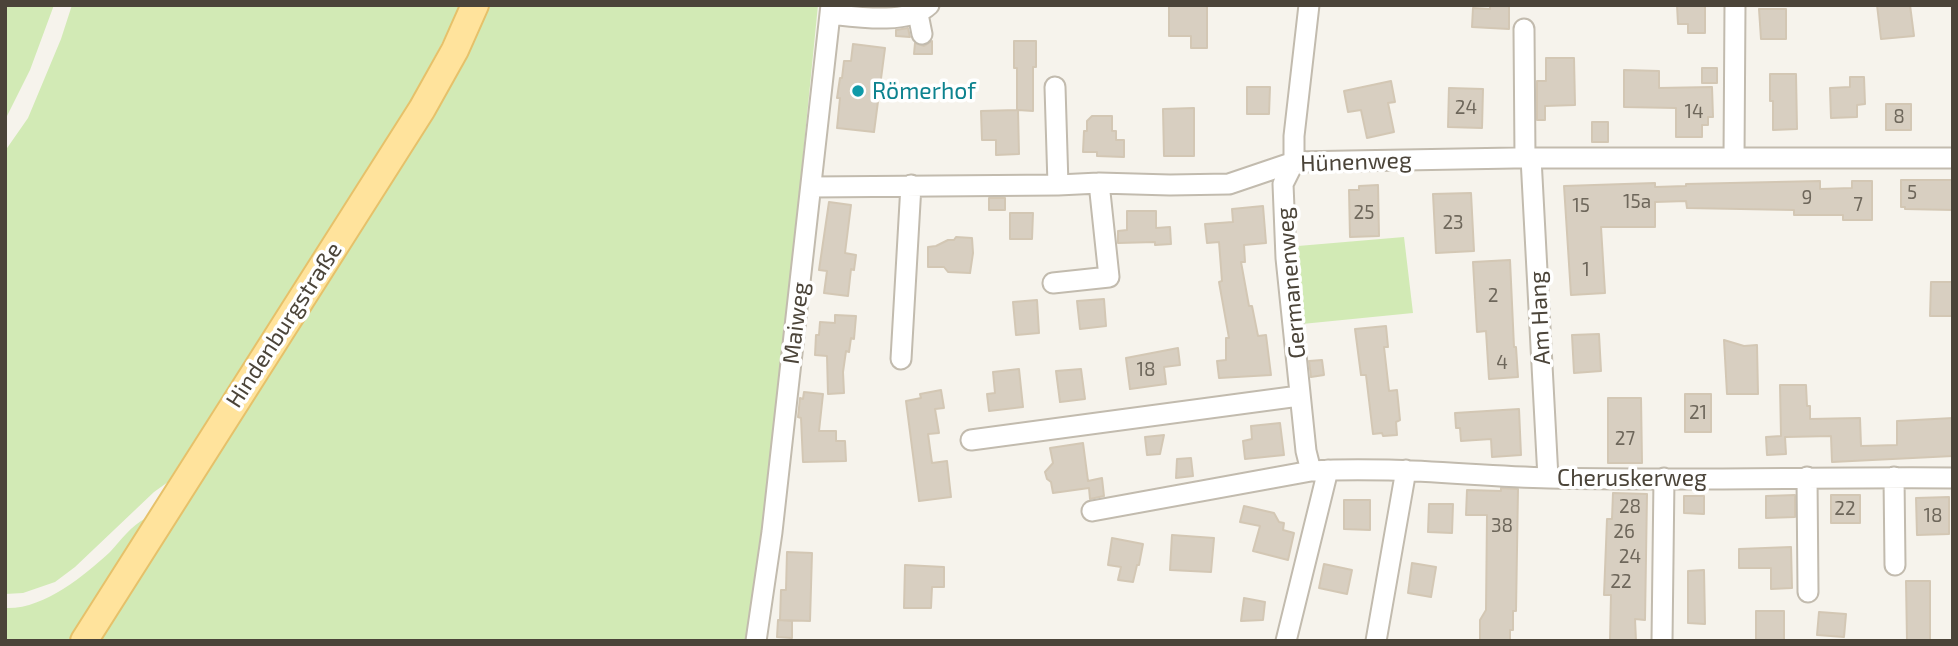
<!DOCTYPE html>
<html>
<head>
<meta charset="utf-8">
<style>
	body { margin:0 }
	#map { position:relative; width:1958px; height:646px; overflow:hidden; background:#f6f3ec; font-family:"Exo 2",sans-serif }
	canvas { display:block }
	.frame { position:absolute; inset:0; border:7px solid #4b4439; pointer-events:none }
</style>
</head>
<body>
<div id="map">
<canvas width="1958" height="646"></canvas>
<div class="frame"></div>
</div>
<script>
const g = document.querySelector('canvas').getContext('2d');
g.lineJoin = 'round';
function fill(path, color) { g.fillStyle = color; g.fill(path, 'evenodd'); }
function trace(path, color, width, dash) { g.strokeStyle = color; g.lineWidth = width; g.lineCap = dash ? 'butt' : 'round'; g.setLineDash(dash || []); g.stroke(path); }
function label(font, color, halo, rows, align = 'center') {
  g.font = font + ' "Exo 2",sans-serif'; g.lineWidth = 7; g.setLineDash([]); g.textBaseline = 'middle'; g.strokeStyle = halo; g.fillStyle = color; for (const [text, x, y, turn = 0] of rows) {
    g.save(); g.translate(x, y); g.rotate((+turn || 0) * Math.PI / 180); g.textAlign = isNaN(turn) ? turn : align; if (halo) g.strokeText(text, 0, 0); g.fillText(text, 0, 0); g.restore();
  }
}
const green = new Path2D(`
	M5 5H54L30 70 5 120Z
	M72 5H460L450 28 413 97 168 482 154 492 75 567 55 582 23 593 5 594V151L28 118 61 39Z
	M489 5H818L779 397 753 606 746 641H95L430 120 468 55Z
	M1404 237 1413 313 1302 324 1298 246Z
	M146 518 68 641H5V608C43 610 84 576 110 552 121 540 131 526 146 518Z`);
const building = new Path2D(`
	M1169 5H1207V48H1191V36H1169Z
	M1490 5H1509V29L1472 27 1473 8 1490 9Z
	M1677 5H1705V33H1688V24H1678Z
	M1877 5H1910L1914 36 1881 39Z
	M1759 9H1786V39H1761Z
	M908 28 910 37 896 36V30Z
	M932 41V54H914L915 43 924 46Z
	M1014 41H1036V67H1033V111L1018 110 1019 154 996 155V140H982L981 111 1017 110V68H1014Z
	M853 44 885 48 874 132 837 128 840 98H837L840 78H842L844 61H851Z
	M1546 58H1574L1575 105 1545 106V120H1537V81H1546Z
	M1702 68H1717V83H1702Z
	M1624 70 1659 71V88L1712 87 1713 117H1708V125H1702V137H1676V108L1624 107Z
	M1770 74H1796L1797 129 1773 130V101H1770Z
	M1850 77H1864L1865 104 1857 105V117L1831 118 1830 88 1850 87Z
	M1391 81 1395 102 1388 103 1394 132 1367 138 1361 110 1348 112 1344 91Z
	M1247 87H1270L1269 114H1247Z
	M1449 88 1483 89 1482 128 1448 127Z
	M1886 104H1911V130H1886Z
	M1194 108V156H1164L1163 109Z
	M1092 116H1112V131H1116V140H1124V157L1097 156V152H1083L1084 131H1087V121Z
	M1592 122H1608V142H1592Z
	M1901 180H1953V210L1905 209V207H1901Z
	M1820 181V189L1852 188V181H1872V220H1843V215H1794V210L1687 208 1686 201 1655 202V227H1601L1605 293 1571 295 1564 186 1655 183V187L1686 186V184Z
	M1378 185 1379 236 1350 237 1349 190H1359V186Z
	M1471 193 1474 251 1436 253 1433 194Z
	M989 198H1005V210H989Z
	M829 202 851 205 845 253 856 255 854 270 851 269 848 296 824 293 827 271 819 270Z
	M1263 206 1266 243 1244 245 1245 262H1241L1249 306H1252L1258 336 1266 335 1271 375 1219 378 1217 361 1226 360V338H1229L1219 282 1222 281 1219 242 1207 243 1205 224 1233 222 1232 209Z
	M1127 211H1156V228L1170 227 1171 244 1155 245V242L1118 243V231L1127 230Z
	M1010 213H1033L1032 239H1010Z
	M956 237 972 238 973 253 970 273 948 272 944 267H928V247L936 246 948 240H954Z
	M1510 260 1514 347H1516L1518 377 1489 379 1486 331 1477 332 1473 262Z
	M1931 282H1953V316H1930Z
	M1104 299 1106 326 1080 329 1077 301Z
	M1037 300 1039 333 1016 335 1013 302Z
	M835 315 856 316 854 339 851 338 849 352 846 351 843 372 844 393 828 394 827 356 815 355 816 335H819L820 322 835 323Z
	M1386 326 1388 347H1384L1389 391 1397 390 1400 420 1396 422 1397 435 1383 436 1382 433 1373 434 1366 375H1361L1355 329Z
	M1599 334 1601 371 1574 373 1572 335Z
	M1724 340 1744 346 1757 345 1758 394H1727Z
	M1178 348 1180 365 1164 367 1166 384 1130 389 1126 358Z
	M1322 360 1324 375 1311 377 1309 361Z
	M1019 369 1023 407 989 411 987 394 995 393 993 372Z
	M1081 369 1085 399 1060 402 1056 371Z
	M1780 385H1806L1807 406H1810V419L1860 418 1861 446 1897 445V421L1953 418V456L1832 462 1831 436 1785 437 1786 454 1767 455 1766 437 1781 436Z
	M941 390 944 408 935 409 939 433 928 434 932 463 947 461 951 497 919 501 906 401 921 398 920 394Z
	M804 392 823 394 819 431H836V441H845L846 461 803 462 801 418 798 417 800 398 803 399Z
	M1685 394H1711V432H1685Z
	M1608 398H1641L1642 463H1608Z
	M1519 409 1521 455 1492 457 1491 439 1461 441 1460 428H1456L1455 413Z
	M1280 423 1284 455 1245 459 1243 441 1252 439 1251 426Z
	M1164 435 1160 454 1147 455 1145 437Z
	M1083 443 1088 481 1102 478 1104 496 1090 499 1089 488 1053 493 1051 482 1047 479 1045 472 1053 463 1050 448Z
	M1191 458 1193 476 1176 478 1177 459Z
	M1501 488 1518 489 1516 611H1513V630H1510V641H1480V620L1486 610 1487 515H1466L1467 490 1501 491Z
	M1613 493 1647 494 1645 620 1635 619 1636 641H1610L1611 595H1604L1607 519H1612Z
	M1795 495V517L1766 518V496Z
	M1831 495H1860V523H1831Z
	M1684 496H1704V514L1684 513Z
	M1949 497V534L1917 535 1916 498Z
	M1344 500H1370V530L1344 529Z
	M1429 504H1453L1452 533 1428 532Z
	M1244 506 1274 513 1279 522 1284 523 1283 530 1294 533 1288 560 1253 551 1260 526 1240 522Z
	M1172 535 1214 538 1211 572 1170 570Z
	M1112 538 1143 544 1139 565H1137L1133 582 1118 580 1121 567 1108 565Z
	M1791 547 1792 588 1771 589V568H1739V549Z
	M787 552 812 553 810 621 780 620 781 590H786Z
	M1412 563 1436 567 1431 597 1408 593Z
	M1324 564 1352 570 1347 594 1319 588Z
	M905 565 944 567V587H932L931 608H904Z
	M1704 570 1705 624 1688 623V571Z
	M1906 581H1930V641H1907Z
	M1244 598 1265 602 1263 620 1241 621Z
	M1756 611H1784V641H1756Z
	M1819 612 1846 614 1844 637 1817 635Z
	M778 620 792 621V638L777 637Z`);
const minor = new Path2D(`
	M1309 5 1294 136V162L1283 184 1286 258 1306 451 1311 471
	M830 14C857 17 908 25 929 5
	M918 14 922 34
	M1524 29 1525 158
	M1055 87 1058 185
	M1531 158 1548 478
	M1734 158 1735 5
	M812 187 1058 185 1099 183 1170 185 1229 184 1294 162 1514 158H1953
	M1053 283 1109 277 1099 183
	M901 359 911 185
	M971 440 1299 396
	M1807 477 1808 592
	M1894 477 1895 565
	M1092 511 1311 471C1390 466 1470 476 1549 478 1684 481 1818 477 1953 478
	M756 641 772 532 831 5
	M1286 641 1328 470
	M1376 641 1406 470
	M1662 641 1664 478`);
const major = new Path2D(`
	M84 641 422 109 455 50 475 5`);
const markers = [
	[858,91,7,"#0f9aa8"]
];
const numberNames = [
	["24",1466,108],
	["14",1694,112],
	["8",1899,117],
	["5",1912,193],
	["9",1807,198],
	["15a",1637,202],
	["7",1858,205],
	["15",1581,206],
	["25",1364,213],
	["23",1453,223],
	["1",1586,270],
	["2",1493,296],
	["4",1502,363],
	["18",1146,370],
	["21",1698,413],
	["27",1625,439],
	["28",1630,507],
	["22",1845,509],
	["18",1933,516],
	["38",1502,526],
	["26",1624,532],
	["24",1630,557],
	["22",1621,582]
];
const cultureNames = [
	["Römerhof",872,91]
];
const streetNames = [
	["Hünenweg",1356,162,-2],
	["Germanenweg",1291,283,-95],
	["Am Hang",1540,318,-93],
	["Maiweg",796,323,-83],
	["Hindenburgstraße",284,325,-57],
	["Cheruskerweg",1632,478]
];
fill(green, '#d2eab5');
fill(building, '#d8cfc1');
trace(building, '#d3c7b4', 2);
trace(minor, '#c2bbae', 23);
trace(major, '#e6c16a', 30);
trace(minor, '#fff', 19);
trace(major, '#ffe39c', 26);
for (const [x, y, r, color] of markers) { const dot = new Path2D(); dot.arc(x, y, r, 0, 2 * Math.PI); g.fillStyle = color; g.fill(dot); trace(dot, '#fff', 2.5); }
label('19px', '#6e675b', null, numberNames);
label('23px', '#0d838f', '#fff', cultureNames, 'left');
label('23px', '#4b4439', '#fff', streetNames);
</script>
</body>
</html>
